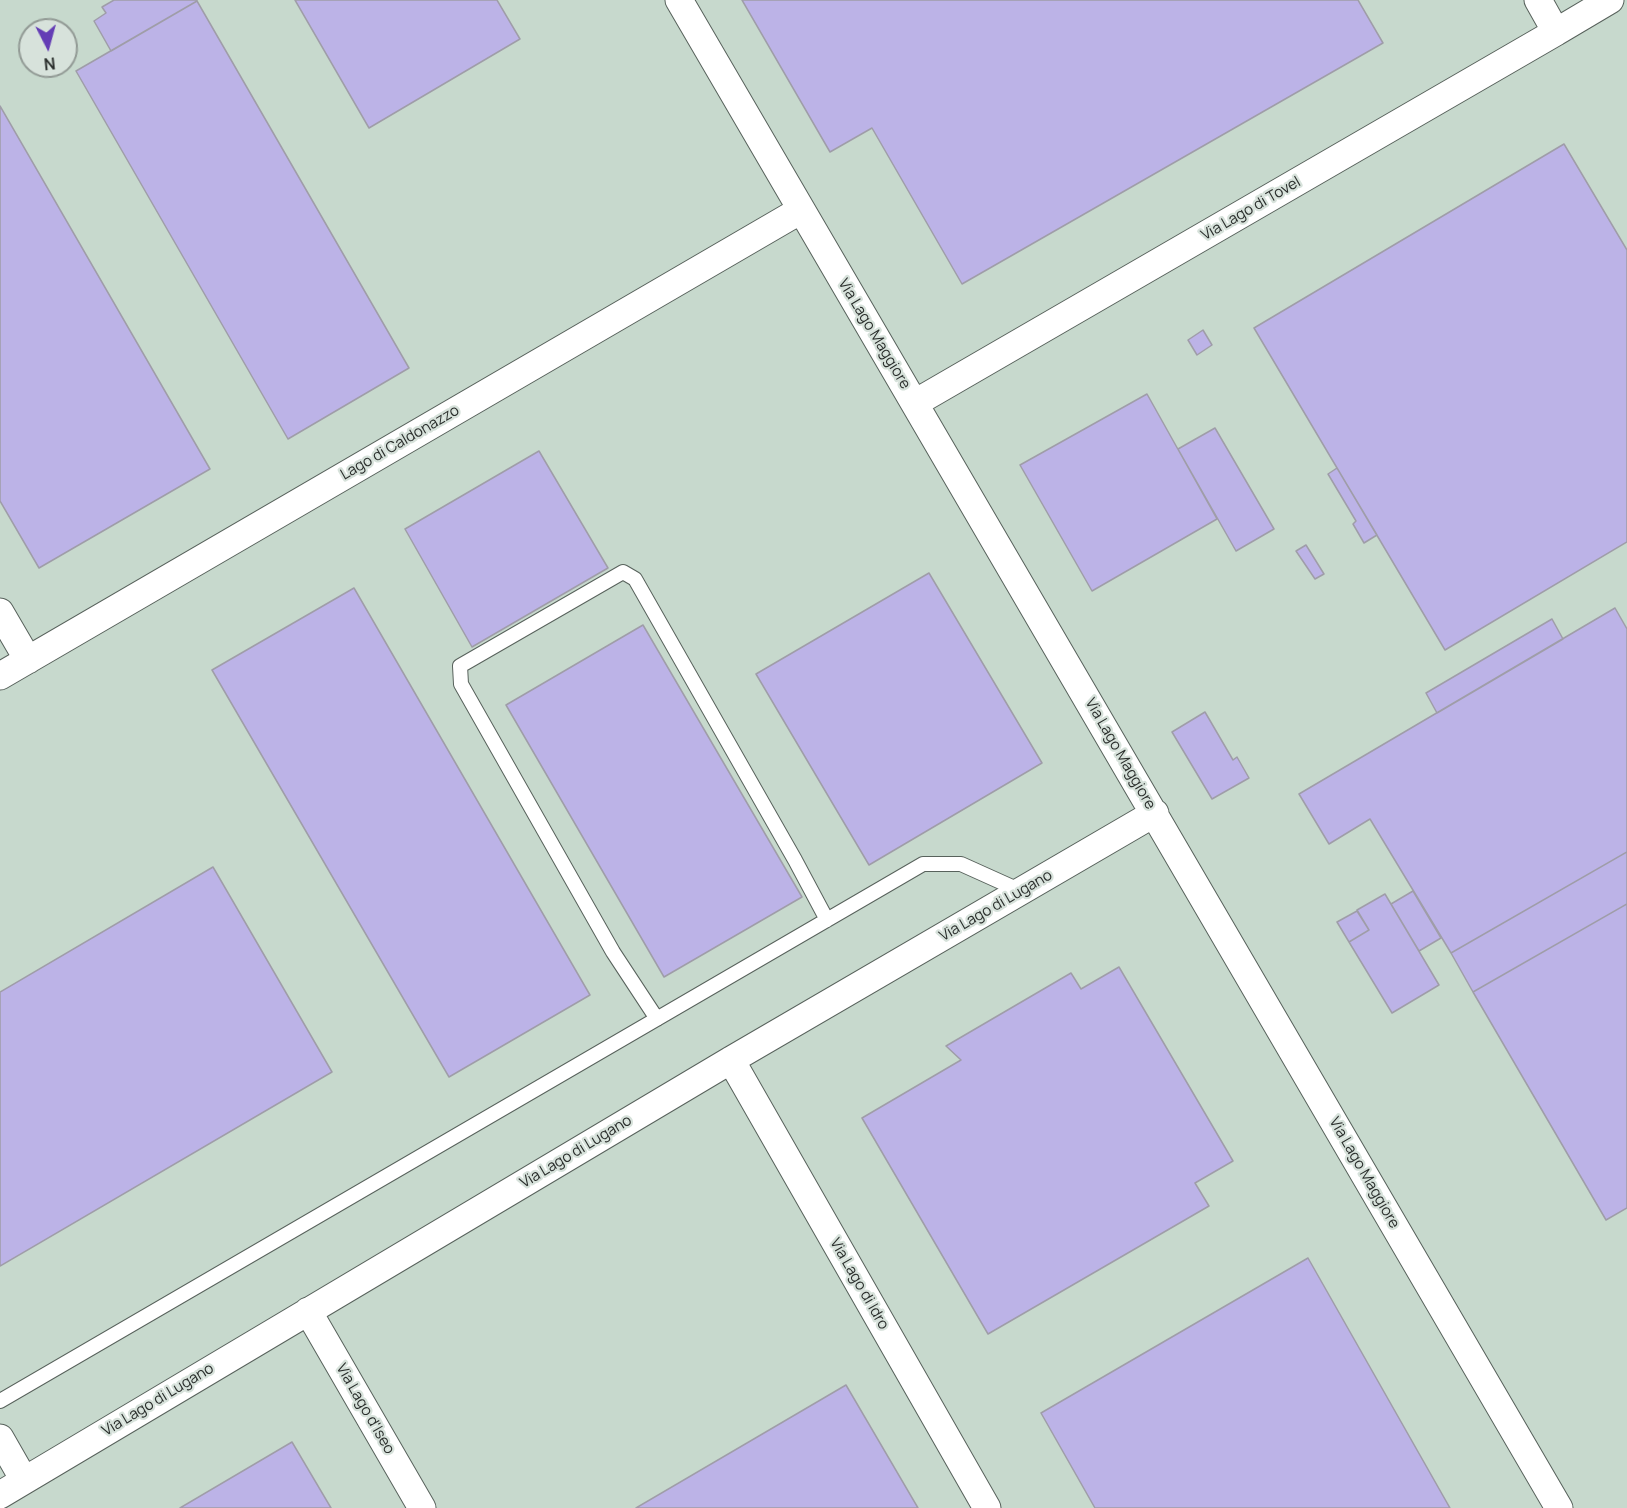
<!DOCTYPE html>
<html>
<head>
<meta charset="utf-8">
<style>
	body { margin:0 }
	#map { position:relative; width:1627px; height:1508px; overflow:hidden; background:#d7e2db; font-family:Manrope,sans-serif }
	canvas { display:block }
	.north { position:absolute; left:18px; top:18px; width:60px; height:60px; box-sizing:border-box; background:#d7e2db; border:2px solid #929a95; border-radius:50%; rotate:174deg; font-size:16px; font-weight:700; line-height:24px; text-align:center; color:#2a2e2c }
	.north::after { content:''; display:block; margin:auto; width:21px; height:27px; background:#643db5; clip-path:polygon(50% 0,100% 100%,50% 72%,0 100%) }
</style>
</head>
<body>
<div id="map">
<canvas width="1627" height="1508"></canvas>
<div class="north">N</div>
</div>
<script>
const g = document.querySelector('canvas').getContext('2d');
g.lineJoin = 'round';
function fill(path, color) { g.fillStyle = color; g.fill(path, 'evenodd'); }
function trace(path, color, width, dash) { g.strokeStyle = color; g.lineWidth = width; g.lineCap = dash ? 'butt' : 'round'; g.setLineDash(dash || []); g.stroke(path); }
function label(font, color, halo, rows, align = 'center') {
  g.font = font + ' Manrope,sans-serif'; g.lineWidth = 4.5; g.setLineDash([]); g.textBaseline = 'middle'; g.strokeStyle = halo; g.fillStyle = color; for (const [text, x, y, turn = 0] of rows) {
    g.save(); g.translate(x, y); g.rotate((+turn || 0) * Math.PI / 180); g.textAlign = isNaN(turn) ? turn : align; if (halo) g.strokeText(text, 0, 0); g.fillText(text, 0, 0); g.restore();
  }
}
const built = new Path2D(`
	M0 0H1627V1508H0ZM30 30H66V66H30Z`);
const building = new Path2D(`
	M114 0H197V1L111 51 94 21 106 13 102 7Z
	M295 0H497L520 39 369 128Z
	M742 0H1358L1383 43 962 284 872 128 830 152Z
	M197 1 409 368 288 439 76 71Z
	M0 106 210 469 39 568 0 501Z
	M1564 144 1627 250V542L1445 650 1254 328Z
	M1203 330 1212 345 1197 355 1188 340Z
	M1147 394 1217 519 1092 591 1020 465Z
	M1215 428 1274 529 1236 551 1178 449Z
	M539 451 608 568 472 647 405 529Z
	M1337 468 1377 535 1364 543 1353 524 1356 521 1328 474Z
	M1306 545 1324 574 1315 579 1296 551Z
	M929 573 1042 763 869 865 756 674Z
	M354 588 590 995 449 1077 212 670Z
	M1615 608 1627 629V852L1451 953 1370 819 1329 844 1299 794Z
	M1552 619 1563 639 1437 713 1426 693Z
	M643 625 802 897 664 977 506 705Z
	M1205 712 1233 760 1237 757 1249 778 1212 799 1172 732Z
	M1627 852V904L1473 992 1451 953Z
	M213 867 332 1072 0 1266V992Z
	M1413 891 1441 938 1419 951 1391 904Z
	M1385 894 1439 985 1392 1013 1349 942 1369 930 1357 910Z
	M1627 904V1208L1606 1220 1473 992Z
	M1357 911 1369 930 1349 942 1337 922Z
	M1119 967 1233 1161 1195 1183 1209 1206 988 1334 862 1118 961 1060 946 1046 1071 973 1081 989Z
	M1308 1258 1450 1508H1095L1041 1413Z
	M846 1385 918 1508H636Z
	M292 1442 331 1508H180Z`);
const service = new Path2D(`
	M657 1019 613 952 461 684 460 666 623 572 635 579 795 860 827 920
	M0 1401 923 864H961L1021 891`);
const minor = new Path2D(`
	M679 0 1559 1508
	M1556 32 1610 0
	M915 403 1556 32 1538 0
	M0 612 28 660
	M0 676 801 210
	M731 1060 987 1508
	M308 1311 422 1508
	M0 1438 24 1480
	M0 1495 731 1060 1155 813`);
const streetNames = [
	["Via Lago di Tovel",1251,209,-30],
	["Via Lago Maggiore",874,334,59],
	["Lago di Caldonazzo",400,443,-30],
	["Via Lago Maggiore",1120,754,60],
	["Via Lago di Lugano",996,906,-30],
	["Via Lago di Lugano",576,1152,-31],
	["Via Lago Maggiore",1364,1173,60],
	["Via Lago di Idro",859,1284,60],
	["Via Lago di Lugano",158,1400,-31],
	["Via Lago d'Iseo",365,1409,60]
];
fill(built, '#c7d9cd');
fill(building, '#bcb3e7');
trace(building, '#9f9da8', 1.5);
trace(service, '#58625c', 16);
trace(minor, '#58625c', 29);
trace(service, '#fff', 14);
trace(minor, '#fff', 27);
label('15px', '#2a2e2c', '#d7e2db', streetNames);
</script>
</body>
</html>
